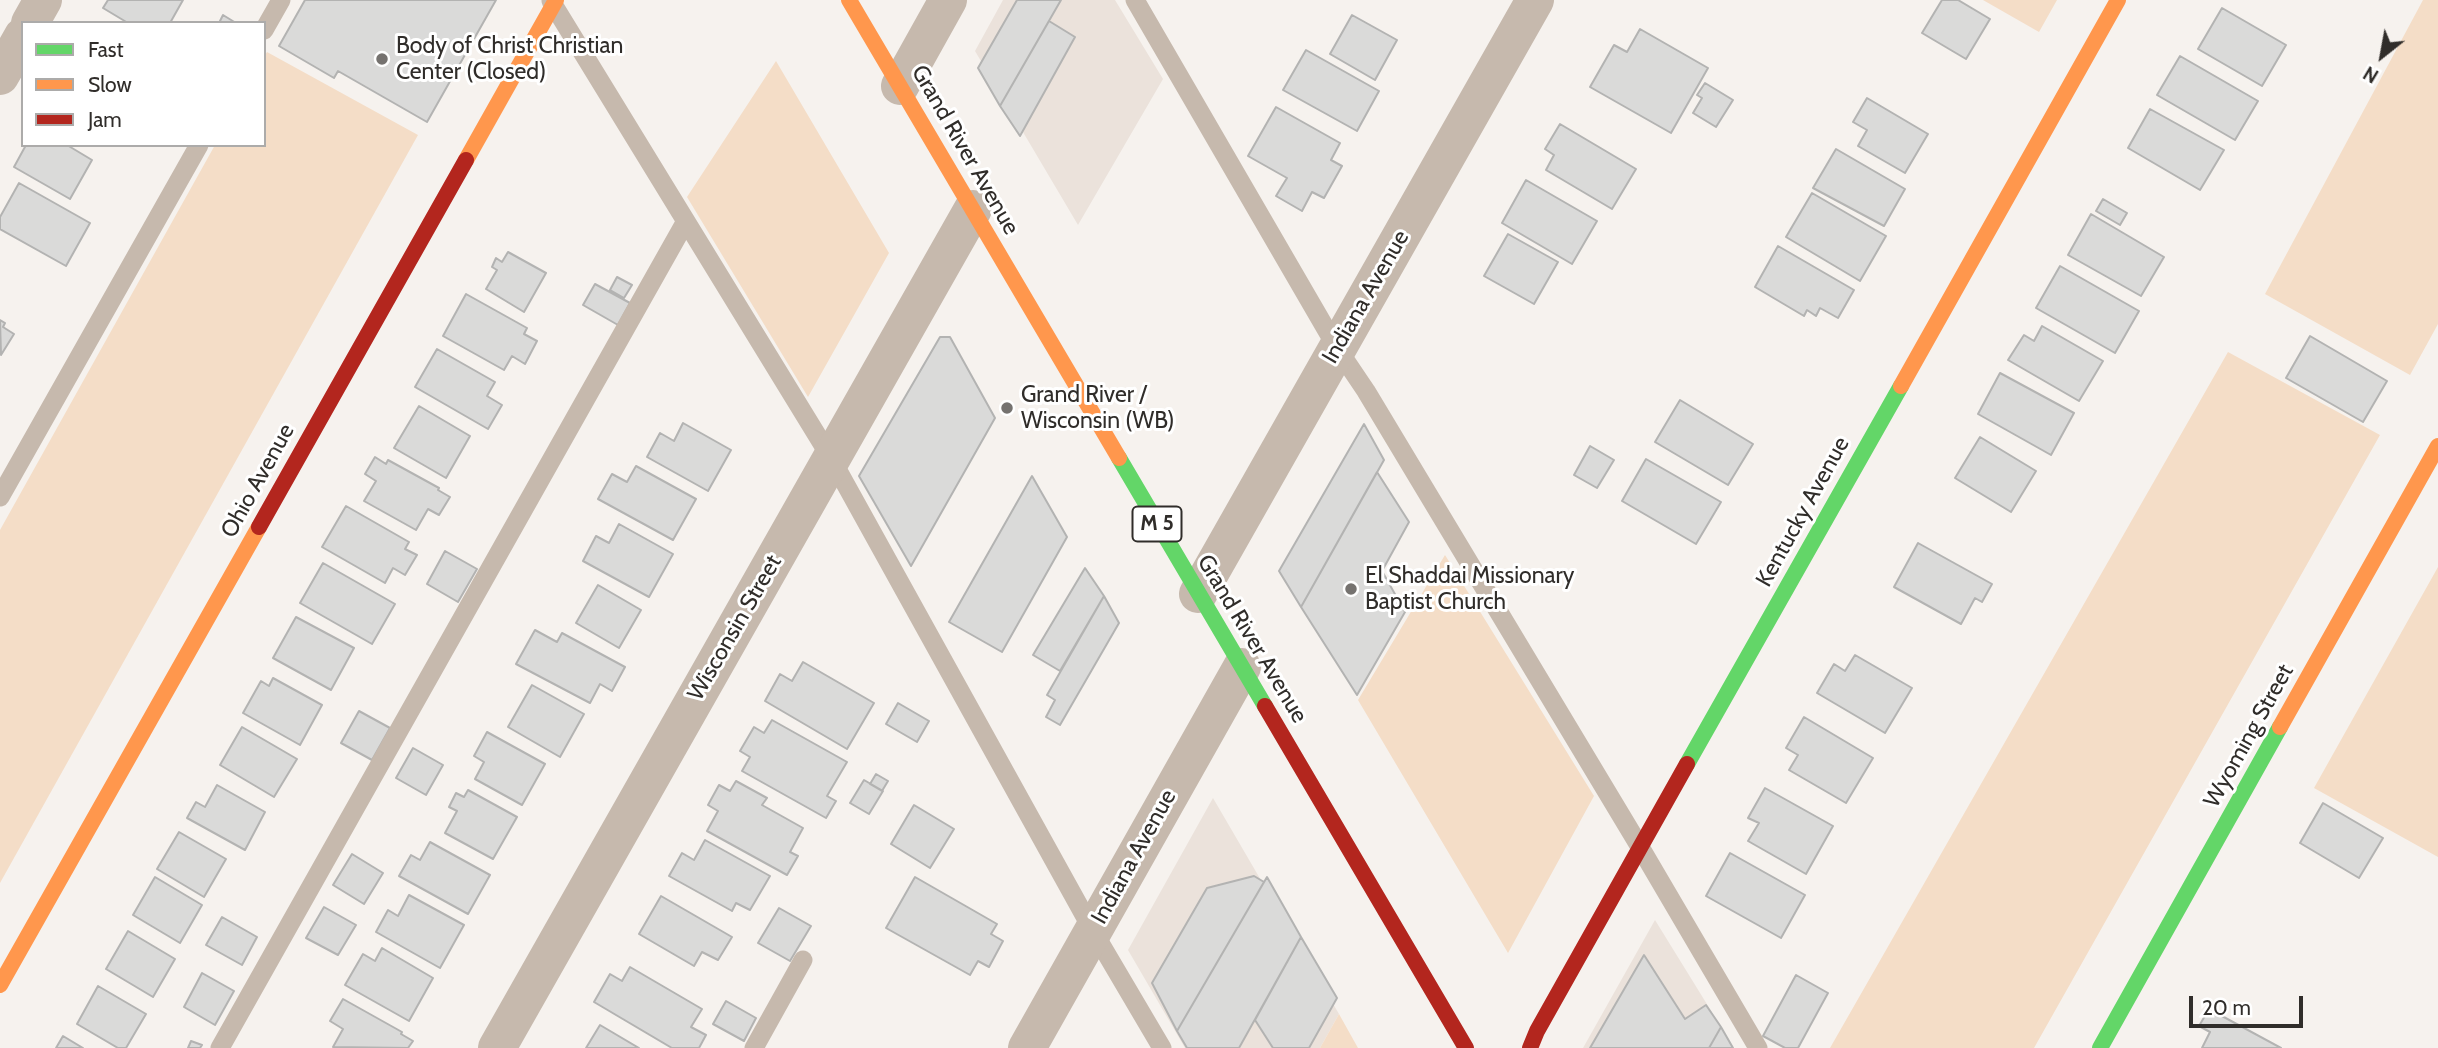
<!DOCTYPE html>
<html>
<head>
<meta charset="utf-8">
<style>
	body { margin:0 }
	#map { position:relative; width:2438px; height:1048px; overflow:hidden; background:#f6f2ee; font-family:Cabin,sans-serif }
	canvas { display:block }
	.legend { position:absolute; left:21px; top:21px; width:245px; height:126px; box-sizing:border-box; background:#fff; border:2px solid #acabaa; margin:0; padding:9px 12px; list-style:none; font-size:21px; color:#302d2a }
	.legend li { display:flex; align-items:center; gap:14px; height:35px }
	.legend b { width:35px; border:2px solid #acabaa }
	.north { position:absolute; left:2347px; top:21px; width:70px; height:70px; -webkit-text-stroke:5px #fff; paint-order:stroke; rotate:211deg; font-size:19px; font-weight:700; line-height:28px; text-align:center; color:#302d2a }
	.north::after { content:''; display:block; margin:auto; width:24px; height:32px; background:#302d2a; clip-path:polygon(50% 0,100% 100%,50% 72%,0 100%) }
	.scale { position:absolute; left:2189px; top:996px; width:114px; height:32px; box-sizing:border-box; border:4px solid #302d2a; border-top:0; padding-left:9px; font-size:21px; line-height:24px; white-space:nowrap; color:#302d2a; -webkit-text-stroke:5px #fff; paint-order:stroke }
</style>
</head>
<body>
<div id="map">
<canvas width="2438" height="1048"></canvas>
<ul class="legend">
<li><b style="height:9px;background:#63d668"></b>Fast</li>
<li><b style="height:9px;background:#ff974d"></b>Slow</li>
<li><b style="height:9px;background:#b3261e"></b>Jam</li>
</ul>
<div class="north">N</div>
<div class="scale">20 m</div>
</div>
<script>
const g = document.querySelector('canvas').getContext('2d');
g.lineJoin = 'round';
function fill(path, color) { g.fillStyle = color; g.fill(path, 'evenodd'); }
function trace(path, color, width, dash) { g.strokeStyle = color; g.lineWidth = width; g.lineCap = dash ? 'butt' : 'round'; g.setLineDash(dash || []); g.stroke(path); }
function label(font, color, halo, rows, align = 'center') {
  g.font = font + ' Cabin,sans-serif'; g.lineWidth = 6; g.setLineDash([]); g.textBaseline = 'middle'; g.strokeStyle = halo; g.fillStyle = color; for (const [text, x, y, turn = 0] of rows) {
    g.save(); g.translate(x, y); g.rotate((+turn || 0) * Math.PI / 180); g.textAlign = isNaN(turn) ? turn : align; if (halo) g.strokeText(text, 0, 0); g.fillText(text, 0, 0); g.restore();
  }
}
const built = new Path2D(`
	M1003 0H1115L1163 79 1078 225 975 51Z
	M1213 798 1339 1014 1320 1048H1185L1128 950Z
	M1655 920 1734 1048H1583Z`);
const green = new Path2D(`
	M1983 0H2057L2039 32Z
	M2423 0H2438V324L2410 375 2265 294Z
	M267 52 418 135 0 883V530L215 145H264V57Z
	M776 61 889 253 808 397 687 197Z
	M2228 352 2380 435 2034 1048H1830Z
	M1445 555 1594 796 1508 953 1358 700Z
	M2438 567V857L2314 788Z
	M1339 1014 1358 1048H1320Z`);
const building = new Path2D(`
	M108 0H183L170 23H128L103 8Z
	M305 0H496L427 122 338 71 334 78 279 46Z
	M1017 0H1061L1000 106 978 68Z
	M1942 0H1958L1990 19 1966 59 1922 33Z
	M2222 8 2286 45 2262 86 2198 49Z
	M223 15 236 23H219Z
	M1352 15 1397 40 1375 80 1330 54Z
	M1049 21 1075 37 1020 136 1000 106Z
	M1640 29 1708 68 1671 133 1590 87 1614 45 1627 52Z
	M1306 50 1379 91 1357 131 1283 90Z
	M2180 56 2258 101 2235 140 2157 95Z
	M1705 83 1733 100 1716 127 1693 113 1702 98 1697 95Z
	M1867 98 1928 134 1905 173 1858 146 1867 130 1853 122Z
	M1276 107 1340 143 1331 160 1342 166 1324 198 1312 192 1302 211 1276 196 1287 178 1248 156Z
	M2150 109 2224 150 2200 190 2128 148Z
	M1560 124 1636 169 1612 209 1546 170 1554 155 1545 149Z
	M26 145H67L92 160 70 199 14 167Z
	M1836 149 1905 189 1884 226 1813 188Z
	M1526 180 1597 221 1572 264 1502 223Z
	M19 183 90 223 66 266 0 229V217Z
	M1812 193 1886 236 1860 281 1786 237Z
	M2103 199 2127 213 2120 225 2096 211Z
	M2091 214 2164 257 2141 296 2068 255Z
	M1508 234 1558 262 1534 304 1484 276Z
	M1778 246 1854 290 1838 318 1820 308 1816 316 1807 310 1804 316 1755 287Z
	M508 252 546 273 524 312 486 289 497 270 492 267 496 258 502 262Z
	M2060 266 2139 311 2115 353 2036 308Z
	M617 277 632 285 624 298 610 290Z
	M595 284 630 303 618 325 583 305Z
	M466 294 527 328 524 334 537 341 525 364 512 356 504 370 443 336Z
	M0 320 5 323 3 327 14 334 1 355Z
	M2042 326 2103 361 2079 401 2008 360 2024 335 2034 341Z
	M2310 336 2387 381 2363 422 2286 378Z
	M940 337H950L995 418 911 566 859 476Z
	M437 349 495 382 487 396 502 405 488 429 415 387Z
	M2000 373 2074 413 2051 455 1978 414Z
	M1680 400 1753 444 1728 485 1655 442Z
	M419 406 470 436 446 478 394 448Z
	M683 423 731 450 708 491 647 457 660 433 674 441Z
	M1364 424 1384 460 1301 607 1279 571Z
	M1980 437 2036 471 2011 512 1955 478Z
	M1590 446 1614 460 1597 488 1574 475Z
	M375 457 386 464 388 460 439 488 438 490 450 497 439 515 428 509 416 530 364 501 376 481 365 474Z
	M1646 459 1721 502 1696 544 1622 501Z
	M636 466 696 499 673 540 598 499 612 474 627 482Z
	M1377 472 1409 522 1382 571 1405 612 1357 695 1301 607Z
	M1032 476 1067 537 1002 652 949 622Z
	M346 506 409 542 405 549 417 555 405 575 393 568 385 583 322 547Z
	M619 524 673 554 649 597 583 561 596 536 609 543Z
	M1918 543 1992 584 1982 602 1975 598 1961 624 1894 587Z
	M445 551 477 569 458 602 427 584Z
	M323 563 395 604 372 644 300 603Z
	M1085 568 1104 596 1060 671 1033 655Z
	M598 585 641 610 619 648 576 623Z
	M1104 596 1119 623 1060 725 1046 717 1055 700 1047 695Z
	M296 617 354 648 331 690 273 658Z
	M535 630 557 642 562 633 625 667 612 691 600 684 590 703 516 664Z
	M1855 655 1912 688 1885 733 1817 693 1834 664 1845 671Z
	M803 662 874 703 847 749 765 701 780 674 792 681Z
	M273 678 322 705 300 745 243 713 261 681 269 686Z
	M532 685 584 714 560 757 508 727Z
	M898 703 929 721 917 742 886 724Z
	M359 711 390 728 372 760 341 743Z
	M1804 717 1873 758 1846 803 1789 770 1798 755 1786 748Z
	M772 720 847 762 827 796 836 801 826 818 742 771 750 757 740 751 754 727 764 733Z
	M242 727 297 759 274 797 220 765Z
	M487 732 545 764 522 805 475 779 484 762 474 756Z
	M413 748 443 765 426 795 396 778Z
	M876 774 888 781 882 791 870 784Z
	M864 780 883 791 869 814 850 803Z
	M736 781 767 798 762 805 803 828 790 852 798 856 787 875 707 831 718 811 708 805 719 785 730 791Z
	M217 785 265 812 245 850 187 818 196 802 205 807Z
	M1765 788 1833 826 1806 874 1748 841 1759 823 1748 818Z
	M468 790 517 817 493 859 445 833 457 811 449 807 456 793 464 797Z
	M2323 803 2383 838 2359 878 2300 843Z
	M914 805 954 829 930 868 891 844Z
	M179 832 226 859 204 897 157 869Z
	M705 840 770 876 750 910 736 903 732 911 669 876 682 853 694 860Z
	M430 842 490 875 468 914 399 876 411 855 420 860Z
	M1730 853 1805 895 1781 938 1706 896Z
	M352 854 383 873 364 904 333 885Z
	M1254 876 1264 882 1177 1031 1152 983 1207 888Z
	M155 877 202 905 180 943 133 915Z
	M915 877 997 924 991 934 1003 941 989 967 978 961 970 975 886 928Z
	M1267 877 1301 937 1239 1048H1187L1177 1031Z
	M409 895 464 925 440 968 376 932 388 910 398 916Z
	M661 896 732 937 718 960 702 952 694 966 639 934Z
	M324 907 356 925 338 955 306 938Z
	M779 908 811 926 790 961 758 943Z
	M222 917 257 937 242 965 206 945Z
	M128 931 175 959 153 997 106 969Z
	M1301 937 1337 998 1309 1048H1273L1255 1020Z
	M382 948 433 978 409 1021 345 985 363 954 375 961Z
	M1644 955 1685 1019 1706 1005 1721 1027 1709 1048H1590Z
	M630 967 702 1009 691 1027 706 1035 699 1048H672L594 1002 610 974 622 981Z
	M202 973 234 991 215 1025 184 1007Z
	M1796 975 1828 993 1798 1048H1785L1763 1036Z
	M98 986 146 1014 126 1048H118L77 1024Z
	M343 999 402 1032 401 1034 413 1041 408 1048 333 1047 343 1029 330 1021Z
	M726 1001 756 1018 744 1041 713 1024Z
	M2209 1009 2281 1048H2202L2210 1032 2199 1026Z
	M600 1025 639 1048H586Z
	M1721 1027 1733 1048H1709Z
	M63 1036 83 1048H56Z
	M191 1041 202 1045 200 1048H188Z`);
const lane = new Path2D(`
	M1135 0 1337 348 1366 391 1640 847 1758 1048
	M551 1 831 458 1093 931 1162 1048
	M264 30 281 0
	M0 497 199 145
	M220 1048 686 221
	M754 1048 803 960`);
const street = new Path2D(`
	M30 23 43 0
	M0 76 23 36
	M900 86 948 0
	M1198 594 1535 0
	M497 1048 973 209
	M1027 1048 1242 667`);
const fast = new Path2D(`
	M1119 458 1265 706
	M1687 764 1901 386
	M2100 1048 2280 727`);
const slow = new Path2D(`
	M849 0 1119 458
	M466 160 556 0
	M1901 386 2118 0
	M2280 727 2438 446
	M0 985 259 527`);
const jam = new Path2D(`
	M259 527 466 160
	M1265 706 1466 1048
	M1530 1048 1537 1031 1687 764`);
const markers = [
	[382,59,7,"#75726f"],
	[1007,408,7,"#75726f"],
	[1351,589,7,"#75726f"]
];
const shields = [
	[1157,524,49]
];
const shieldNames = [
	["M 5",1157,524]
];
const poiNames = [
	["Body of Christ Christian",396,46],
	["Center (Closed)",396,72],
	["Grand River /",1021,395],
	["Wisconsin (WB)",1021,421],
	["El Shaddai Missionary",1365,576],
	["Baptist Church",1365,602]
];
const streetNames = [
	["Grand River Avenue",965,150,60],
	["Indiana Avenue",1366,297,-60],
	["Ohio Avenue",258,481,-61],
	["Kentucky Avenue",1803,512,-61],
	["Wisconsin Street",735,628,-60],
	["Grand River Avenue",1252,639,59],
	["Wyoming Street",2249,736,-61],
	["Indiana Avenue",1134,857,-61]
];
fill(built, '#ebe2db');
fill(green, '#f4ddc7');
fill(building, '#dadad9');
trace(building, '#b3b3b2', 2);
trace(lane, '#c6b9ad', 19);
trace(street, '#c6b9ad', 38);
trace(fast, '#63d668', 16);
trace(slow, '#ff974d', 16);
trace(jam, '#b3261e', 16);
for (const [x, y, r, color] of markers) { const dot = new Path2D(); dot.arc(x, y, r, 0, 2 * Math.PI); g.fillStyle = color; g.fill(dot); trace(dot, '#fff', 2.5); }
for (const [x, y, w] of shields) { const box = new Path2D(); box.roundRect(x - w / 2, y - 17.5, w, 35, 5); g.fillStyle = '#fff'; g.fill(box); trace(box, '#302d2a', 2); }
label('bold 21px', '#302d2a', null, shieldNames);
label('23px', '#302d2a', '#fff', poiNames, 'left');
label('23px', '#302d2a', '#fff', streetNames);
</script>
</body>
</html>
